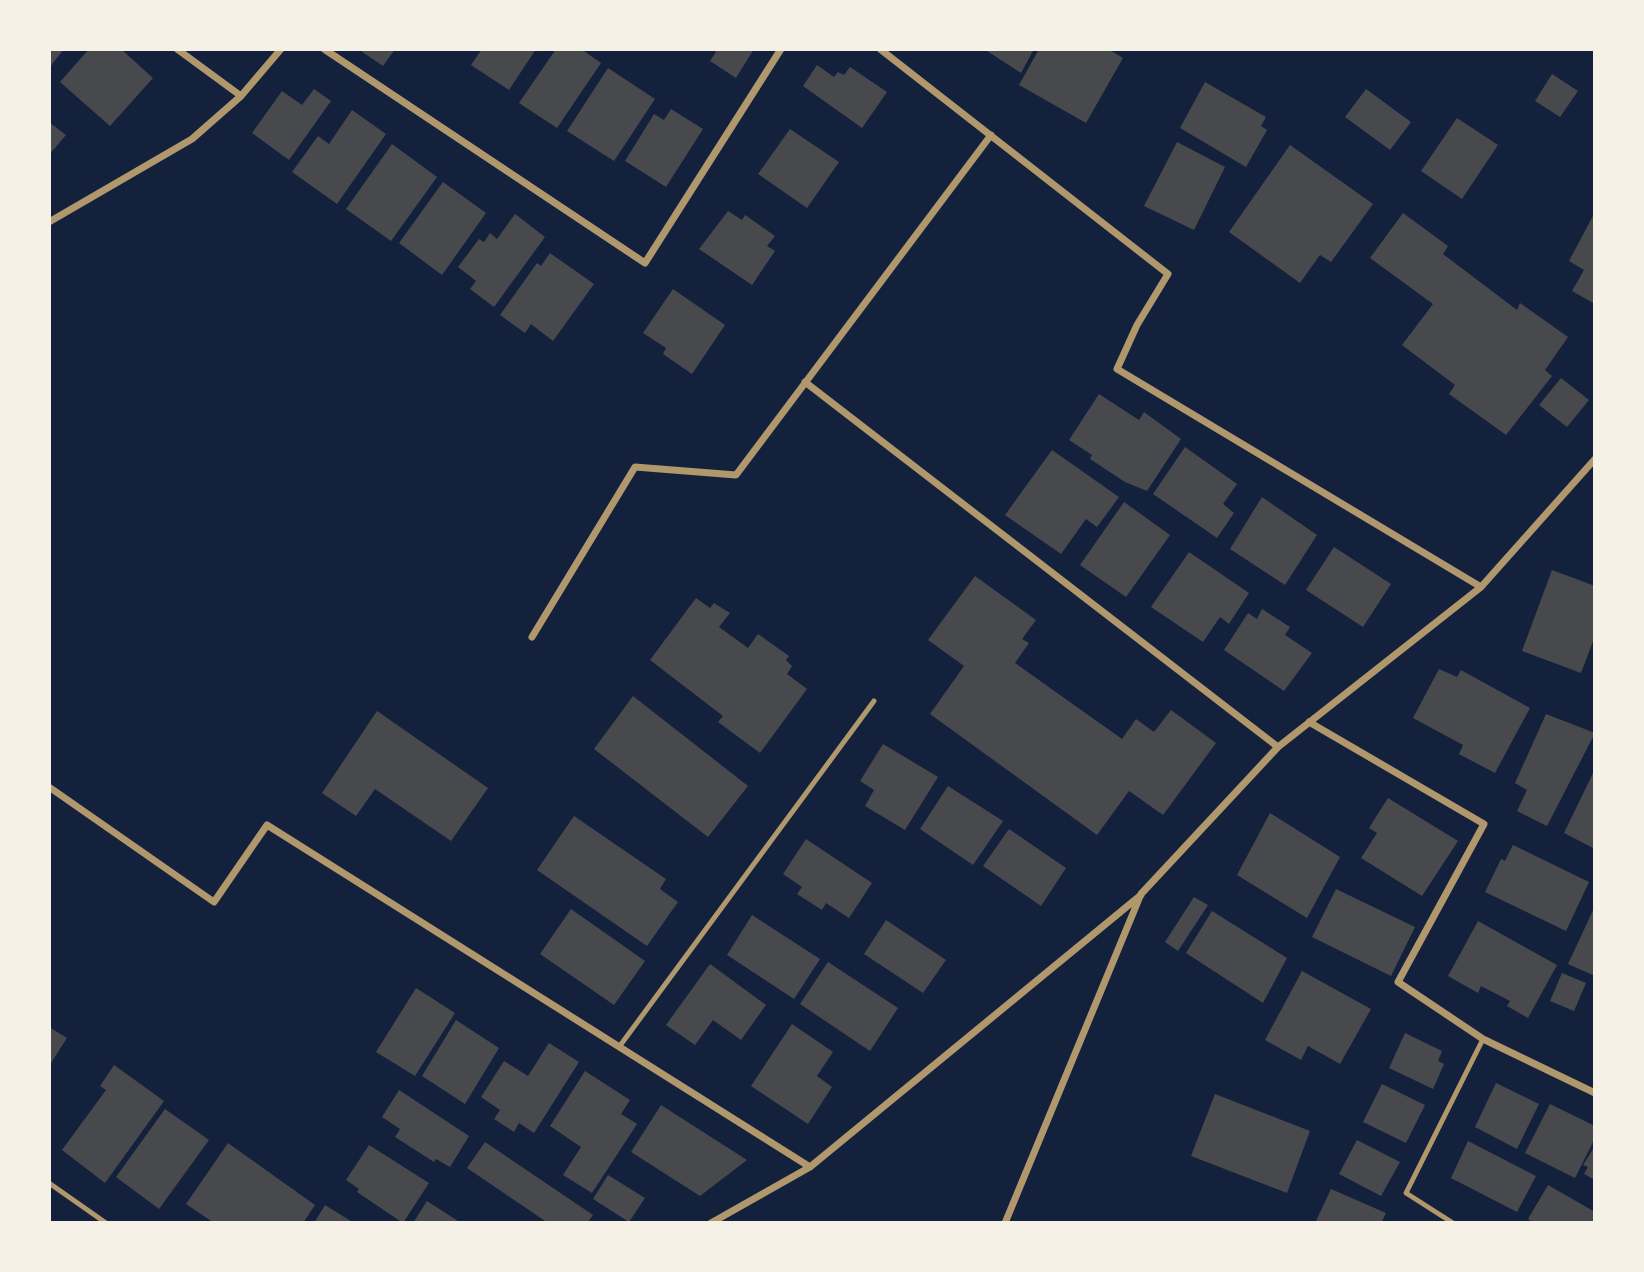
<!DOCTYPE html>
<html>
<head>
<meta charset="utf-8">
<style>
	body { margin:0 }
	#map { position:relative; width:1644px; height:1272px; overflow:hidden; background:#14213d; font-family:"Alegreya Sans",sans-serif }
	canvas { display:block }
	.frame { position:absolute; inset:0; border:51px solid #f6f1e7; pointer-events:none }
</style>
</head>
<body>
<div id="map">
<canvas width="1644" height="1272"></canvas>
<div class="frame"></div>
</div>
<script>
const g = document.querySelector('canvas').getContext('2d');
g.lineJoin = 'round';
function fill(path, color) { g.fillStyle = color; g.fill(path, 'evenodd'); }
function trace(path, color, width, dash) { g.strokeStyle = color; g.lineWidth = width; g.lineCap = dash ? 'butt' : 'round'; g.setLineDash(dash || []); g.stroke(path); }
const building = new Path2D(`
	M49 49H64L49 68Z
	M89 49H121L153 78 110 126 60 82Z
	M358 49H395L383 66Z
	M482 49H536L509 90 471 65Z
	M556 49H581L601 63 557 128 519 103Z
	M712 49H754L736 78 710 61 716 52Z
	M984 49H1034L1021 73Z
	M1039 49H1108L1123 58 1086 123 1019 85Z
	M817 65 834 77 838 72 844 75 850 67 887 92 862 128 803 86Z
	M608 68 655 99 614 161 567 131Z
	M1552 74 1578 91 1560 117 1535 101Z
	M1205 82 1266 117 1261 126 1267 130 1246 167 1180 128Z
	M314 89 331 101 289 160 252 133 282 91 302 105Z
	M1366 89 1411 122 1390 150 1345 117Z
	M671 109 703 129 666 187 625 161 654 114 664 120Z
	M352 110 386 134 337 204 292 172 318 136 329 144Z
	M1457 118 1498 145 1462 199 1421 171Z
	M49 122 66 135 49 155Z
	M790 129 839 162 807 208 758 174Z
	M1177 142 1225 167 1194 230 1144 206Z
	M392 144 437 177 391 241 346 209Z
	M1290 145 1373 204 1331 262 1320 255 1300 283 1229 232Z
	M443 182 486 213 442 275 399 243Z
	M728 211 742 220 745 215 775 236 767 246 775 251 752 285 699 249Z
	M1595 212V304L1572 291 1584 270 1569 261Z
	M1403 213 1448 246 1443 254 1517 310 1520 303 1568 337 1545 370 1552 376 1506 435 1449 394 1455 385 1402 345 1433 304 1370 258Z
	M515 214 545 237 494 307 470 289 476 281 458 267 479 239 484 242 490 233 497 239Z
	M550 253 594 284 553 341 531 324 525 333 500 315 537 263 541 266Z
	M673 289 725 325 692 374 663 354 666 348 643 333Z
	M1561 378 1589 400 1567 427 1539 405Z
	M1099 394 1139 420 1144 412 1181 439 1147 491 1125 482 1090 459 1092 455 1069 440Z
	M1185 447 1237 484 1223 504 1234 513 1217 538 1153 494Z
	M1052 450 1119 497 1097 527 1086 519 1061 554 1005 515Z
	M1262 497 1317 535 1285 585 1230 549Z
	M1124 502 1170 535 1126 597 1080 565Z
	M1334 547 1391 584 1363 627 1306 590Z
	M1189 552 1249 593 1229 624 1220 617 1203 642 1151 607Z
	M1552 570 1595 586V636L1581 673 1522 651Z
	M975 576 1036 620 1022 639 1029 643 1015 663 1122 739 1136 719 1154 732 1171 710 1216 743 1163 815 1129 791 1097 835 930 714 964 666 928 640Z
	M696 598 710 608 714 603 730 613 719 627 748 648 758 634 789 656 786 660 792 666 787 674 807 689 760 753 718 722 723 716 650 660Z
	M1262 609 1290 627 1285 635 1312 653 1284 691 1224 650 1248 613 1257 619Z
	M1439 669 1457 677 1461 670 1530 708 1495 773 1459 754 1463 745 1413 718Z
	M633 696 748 786 708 837 594 749Z
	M377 711 488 788 451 841 375 789 356 816 322 793Z
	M1546 714 1595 733 1547 826 1517 811 1527 790 1515 783Z
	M883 744 938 777 905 830 865 806 874 790 860 781Z
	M1595 769V849L1564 833Z
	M948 786 1003 821 973 865 920 829Z
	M1388 798 1458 841 1422 896 1361 858 1377 833 1369 828Z
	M1270 813 1340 857 1307 918 1237 875Z
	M574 816 666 879 660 889 678 902 647 946 537 870Z
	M1009 829 1066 868 1041 906 983 866Z
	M806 839 872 883 849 918 826 903 822 910 797 894 802 887 783 874Z
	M1513 845 1589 882 1566 931 1485 892 1501 859 1505 861Z
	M1336 889 1415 927 1391 976 1312 937Z
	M1194 897 1208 905 1178 951 1165 942Z
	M1595 906V976L1568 964Z
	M571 909 645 961 614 1005 540 954Z
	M1212 911 1287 958 1263 1003 1186 953Z
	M752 915 820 959 794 999 727 955Z
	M886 920 946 960 923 993 864 954Z
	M1478 921 1557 965 1528 1018 1507 1006 1510 1001 1481 986 1478 993 1448 976Z
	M828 962 898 1008 870 1051 800 1004Z
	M710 964 766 1005 741 1040 713 1020 695 1045 666 1025Z
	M1302 971 1371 1009 1340 1064 1308 1046 1301 1060 1265 1040Z
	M1562 973 1586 983 1574 1011 1550 1001Z
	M416 988 455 1013 415 1076 376 1052Z
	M456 1020 499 1048 465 1104 422 1076Z
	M792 1024 833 1052 817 1076 832 1087 808 1124 751 1086Z
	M49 1027 67 1038 49 1066Z
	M1405 1033 1442 1051 1438 1061 1444 1064 1433 1089 1389 1068Z
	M549 1043 579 1062 534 1133 519 1123 514 1132 494 1119 500 1110 481 1097 504 1061 528 1076Z
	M114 1065 164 1101 105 1183 62 1150 106 1090 100 1086Z
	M585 1071 630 1100 621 1114 637 1124 592 1193 563 1175 581 1147 550 1126Z
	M1496 1083 1539 1104 1517 1149 1475 1127Z
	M1382 1084 1425 1105 1406 1143 1363 1122Z
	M399 1090 469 1136 450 1167 436 1159 434 1162 395 1137 400 1129 382 1117Z
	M1215 1094 1310 1131 1287 1193 1191 1156Z
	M1550 1104 1595 1126V1138L1575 1178 1525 1153Z
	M661 1105 747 1160 700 1196 631 1152Z
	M165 1109 209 1140 159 1209 116 1177Z
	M1357 1140 1400 1162 1381 1196 1339 1174Z
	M1468 1141 1536 1176 1517 1212 1451 1178Z
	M485 1142 593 1215 587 1223H548L467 1168Z
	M228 1143 315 1205 303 1223H214L186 1204Z
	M369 1145 429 1183 403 1223 357 1192 359 1189 346 1180Z
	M1595 1146V1180L1584 1174 1588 1167 1583 1165Z
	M608 1175 645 1198 629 1222 593 1199Z
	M1548 1185 1595 1212V1223H1534L1528 1219Z
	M1331 1189 1386 1213 1381 1223H1315Z
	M427 1201 461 1223H413Z
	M325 1205 354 1223H314Z`);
const service = new Path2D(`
	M619 1047 874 701
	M49 1183 106 1223
	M1453 1223 1406 1193 1483 1039`);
const minor = new Path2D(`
	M177 49 241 96
	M324 49 645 263 781 49
	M880 49 1168 274 1137 325 1117 369 1481 587
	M49 222 192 139 241 96 281 49
	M805 382 1278 747
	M532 637 635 467 736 475 991 135
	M1309 722 1484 824 1398 982 1483 1039 1595 1093
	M49 787 214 902 267 825 810 1167
	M711 1223 810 1167 1141 895
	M1005 1223 1141 894 1278 747 1481 587 1595 459`);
fill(building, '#48494c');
trace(service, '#b1986c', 5);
trace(minor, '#b1986c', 7);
</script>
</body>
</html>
